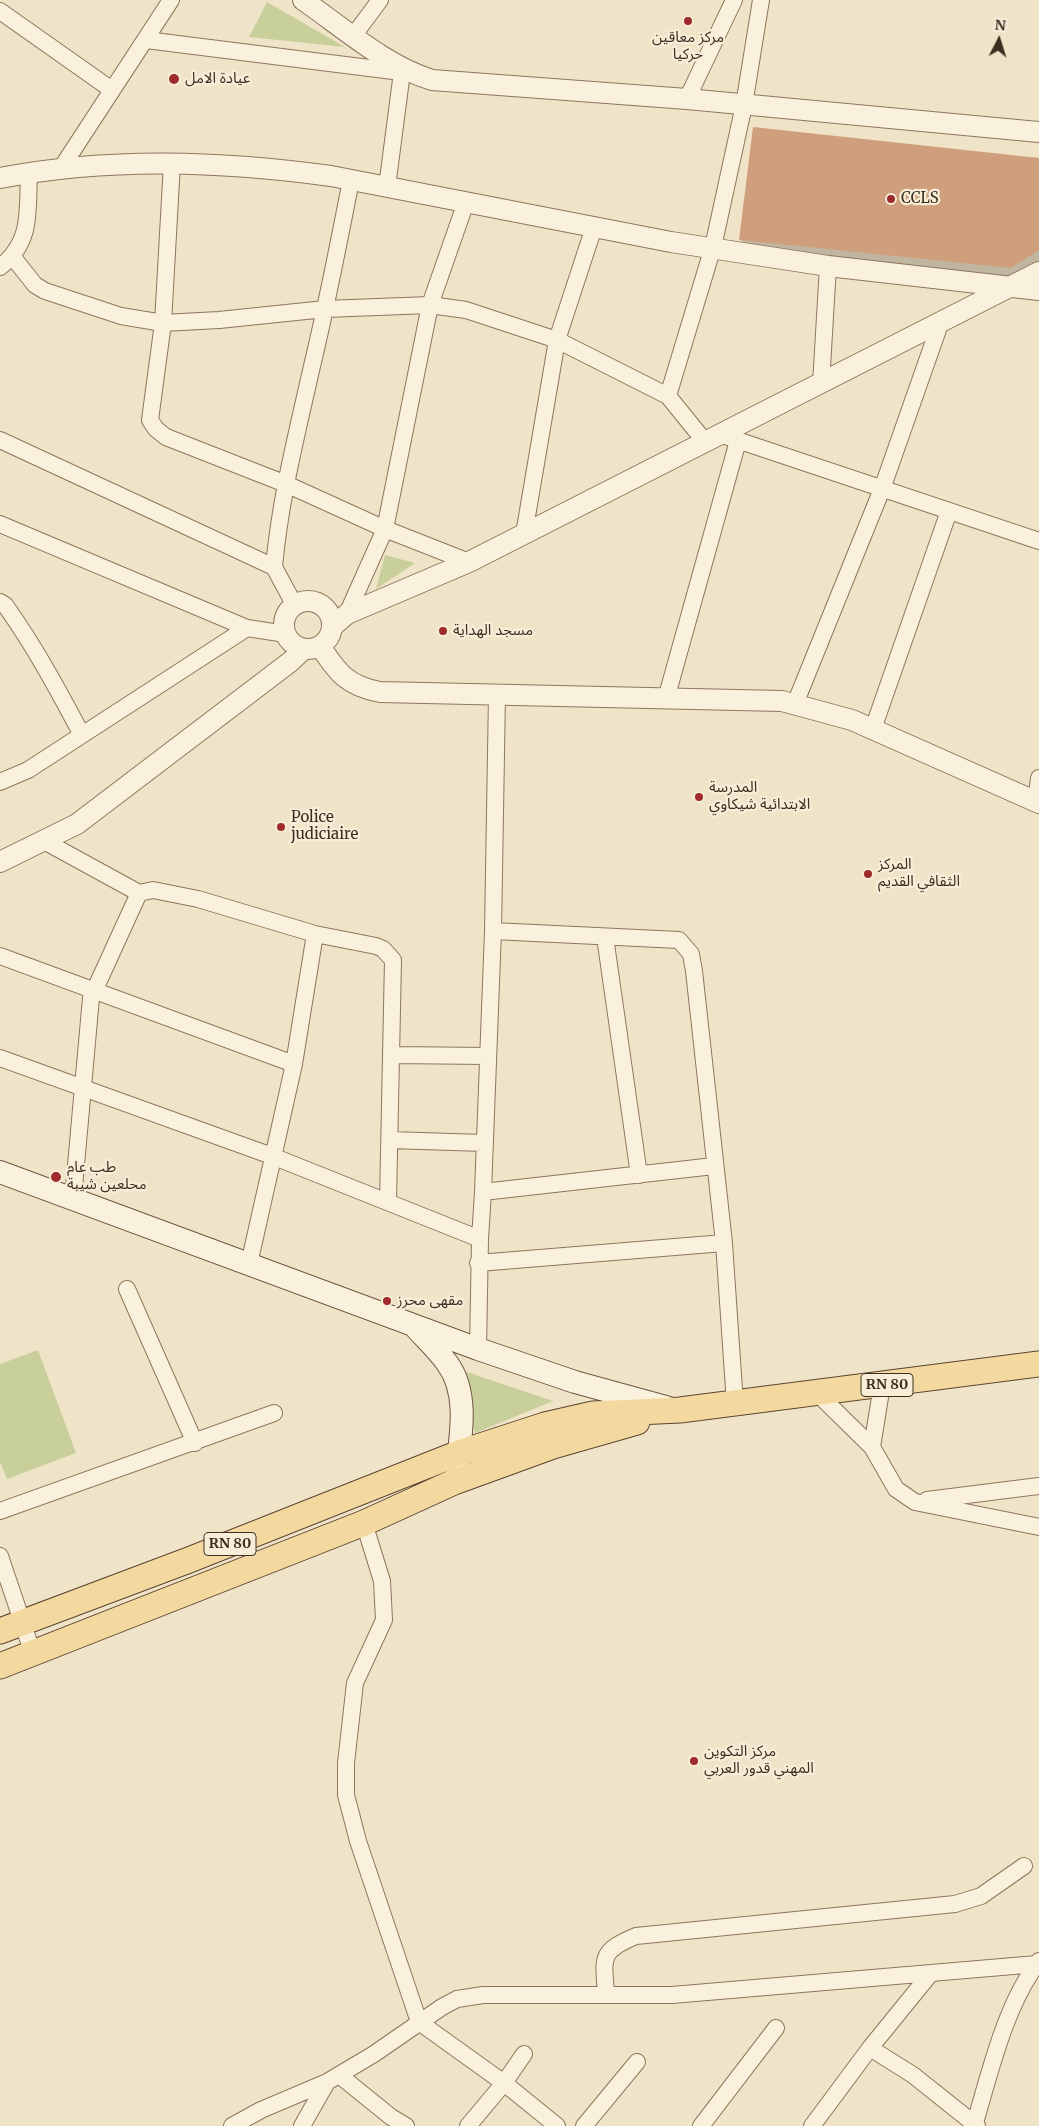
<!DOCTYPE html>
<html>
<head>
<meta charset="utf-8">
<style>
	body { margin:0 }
	#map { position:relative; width:1039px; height:2126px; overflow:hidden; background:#f0e4c8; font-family:Merriweather,serif }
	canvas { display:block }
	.north { position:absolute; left:974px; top:15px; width:50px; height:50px; -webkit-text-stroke:4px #f7eed8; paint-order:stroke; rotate:5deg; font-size:14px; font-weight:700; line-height:20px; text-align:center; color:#3d2e20 }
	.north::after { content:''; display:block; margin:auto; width:18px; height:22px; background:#3d2e20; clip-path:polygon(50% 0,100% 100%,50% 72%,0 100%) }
</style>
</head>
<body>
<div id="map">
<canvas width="1039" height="2126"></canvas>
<div class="north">N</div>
</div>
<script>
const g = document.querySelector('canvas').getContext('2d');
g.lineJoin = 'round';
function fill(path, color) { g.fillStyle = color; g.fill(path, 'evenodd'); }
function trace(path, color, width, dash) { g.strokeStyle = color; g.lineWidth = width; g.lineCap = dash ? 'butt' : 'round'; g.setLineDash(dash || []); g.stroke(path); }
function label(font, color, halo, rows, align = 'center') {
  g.font = font + ' Merriweather,"Noto Sans Arabic",serif'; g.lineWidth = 4.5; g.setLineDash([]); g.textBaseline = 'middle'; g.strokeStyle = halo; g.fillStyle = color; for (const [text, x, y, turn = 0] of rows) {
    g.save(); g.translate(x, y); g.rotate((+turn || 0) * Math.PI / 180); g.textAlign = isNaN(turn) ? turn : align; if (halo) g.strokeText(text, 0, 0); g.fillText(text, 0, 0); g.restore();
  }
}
const green = new Path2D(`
	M267 2 345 47 249 37Z
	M385 555 415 563 376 589Z
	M38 1350 76 1453 7 1479 0 1462V1364Z
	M458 1369 553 1401 475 1433Z`);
const shadow = new Path2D(`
	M1039 159V276L1027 283 756 255 740 239Z`);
const building = new Path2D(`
	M753 127 1039 158V250L1011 268 739 240Z`);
const minor = new Path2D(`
	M0 11 112 90
	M354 35 380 0
	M146 40 409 73
	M687 99 734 0
	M172 163 163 323 150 420 156 429 166 437 286 484 385 529 469 562
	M60 170 171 0
	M387 187 402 72
	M12 256 35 285 45 291 121 316 163 323 219 320 325 309 430 305 466 310 557 340 668 396 713 247 744 105 761 0
	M0 267C33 242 27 210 29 173
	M821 384 828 266
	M668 396 706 443
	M722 435 1039 541
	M0 440 274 567 295 606
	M0 524 247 628 286 634
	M524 534 557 340 594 227
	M274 567C280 499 297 433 312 366 327 304 339 242 351 180
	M0 602 5 605C35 647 58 690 82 735
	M347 614 385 529 430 305 466 202
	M497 694 493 931 483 1192 714 1166
	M666 699 738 441
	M795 704 882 489 940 324
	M873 729 949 511
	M0 782 28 770 247 628
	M1036 801 1039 778
	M44 841 139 893 91 998 73 1198
	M139 893 153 890 198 899 315 934 376 946 383 949 393 960 388 1201
	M493 931 679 940 691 954 694 971 724 1243 735 1404
	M605 937 639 1175
	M0 956 294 1064
	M392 1055 488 1056
	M0 1058 272 1156 480 1239 478 1349
	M390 1140 484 1143
	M480 1239 483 1192
	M478 1263 724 1243
	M249 1264 294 1064 315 934
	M127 1289 195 1443
	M817 1393 872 1447 882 1385
	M872 1447 896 1489 915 1502 1039 1527
	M927 1500 1039 1486
	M0 1511 274 1413
	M364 1523 382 1581 384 1620 355 1683 346 1763V1795L358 1841 419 2022 504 2083 557 2126
	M0 1556 33 1654
	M606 1995C604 1958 598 1952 636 1936L955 1904 981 1896 1024 1866
	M870 2048 931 1973
	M339 2075 391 2117 406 2126
	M232 2126 261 2110 327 2082 374 2054 442 2007 457 1999 483 1995H672L1037 1964
	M302 2126 327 2082
	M468 2126 504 2083 524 2054
	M584 2126 637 2062
	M701 2126 776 2028
	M812 2126 870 2048 913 2075 977 2126
	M974 2126C990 2073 1005 2005 1039 1961`);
const tertiary = new Path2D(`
	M303 0C342 27 386 66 432 80L687 99 1039 132
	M0 178C110 157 220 161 331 176L671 242 828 266 1039 290
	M284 625a24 24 0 1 1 48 0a24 24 0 1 1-48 0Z
	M332 627 347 614 469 562 1039 272
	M320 646C337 672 347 686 380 692L782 701 852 720 1039 803
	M0 862 77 824 290 662 304 649`);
const secondary = new Path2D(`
	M0 1172 478 1349 575 1382 666 1407
	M416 1328C426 1339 438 1350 447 1363 469 1392 461 1435 457 1468`);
const primary = new Path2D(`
	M0 1631 189 1560 459 1453 545 1425 593 1414 680 1410 1039 1364
	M0 1666 364 1523 454 1482 553 1446 637 1422`);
const markers = [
	[688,21,5,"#9e2a2b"],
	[174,79,6,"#9e2a2b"],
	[891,199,5,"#9e2a2b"],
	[443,631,5,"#9e2a2b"],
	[699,797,5,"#9e2a2b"],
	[281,827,5,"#9e2a2b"],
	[868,874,5,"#9e2a2b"],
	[56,1177,6,"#9e2a2b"],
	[387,1301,5,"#9e2a2b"],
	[694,1761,5,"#9e2a2b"]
];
const shields = [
	[887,1385,52],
	[230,1544,52]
];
const shieldNames = [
	["RN 80",887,1385],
	["RN 80",230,1544]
];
const poiNames = [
	["مركز معاقين",688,38,"center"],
	["حركيا",688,55,"center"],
	["عيادة الامل",185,79],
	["CCLS",901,199],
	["مسجد الهداية",453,631],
	["المدرسة",709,788],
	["الابتدائية شيكاوي",709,805],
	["Police",291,818],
	["judiciaire",291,835],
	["المركز",878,865],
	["الثقافي القديم",878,882],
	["طب عام",67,1168],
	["محلعين شيبة",67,1185],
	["مقهى محرز",397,1301],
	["مركز التكوين",704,1752],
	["المهني قدور العربي",704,1769]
];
fill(green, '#c9cf9b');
fill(shadow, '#0003');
fill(building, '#cf9f7d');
trace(minor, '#8d765c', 18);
trace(tertiary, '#8d765c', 22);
trace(secondary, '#6f573f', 24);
trace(primary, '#5b4430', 27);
trace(minor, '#faf1dc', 16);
trace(tertiary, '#faf1dc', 20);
trace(secondary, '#faf1dc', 22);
trace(primary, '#f3d9a0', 25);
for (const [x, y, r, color] of markers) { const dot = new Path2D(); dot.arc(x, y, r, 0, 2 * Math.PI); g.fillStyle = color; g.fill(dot); trace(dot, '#f7eed8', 2); }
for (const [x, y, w] of shields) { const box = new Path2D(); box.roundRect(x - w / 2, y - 11.5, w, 23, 4); g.fillStyle = '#f7eed8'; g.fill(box); trace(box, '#3d2e20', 1); }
label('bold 14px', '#3d2e20', null, shieldNames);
label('15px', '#3d2e20', '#f7eed8', poiNames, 'left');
</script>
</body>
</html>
